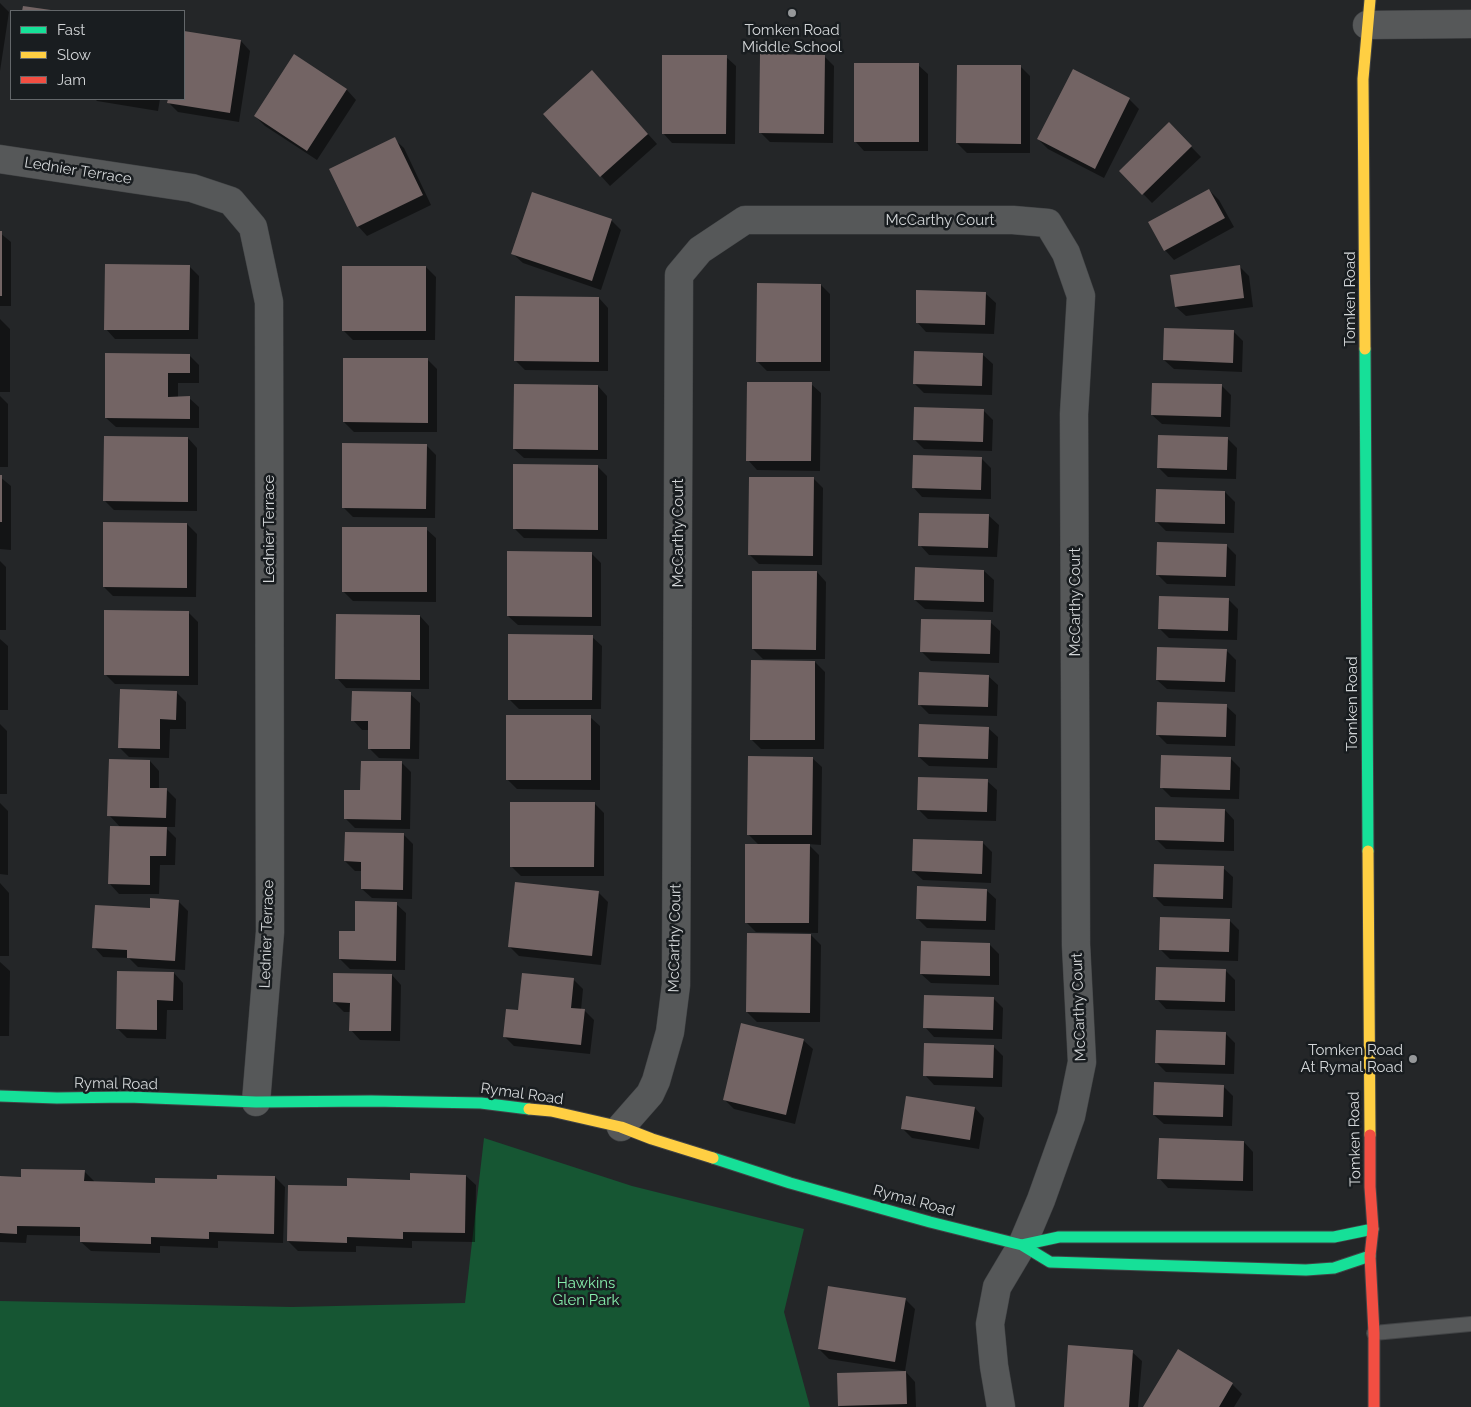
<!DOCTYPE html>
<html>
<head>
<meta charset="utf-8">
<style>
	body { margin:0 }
	#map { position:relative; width:1471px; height:1407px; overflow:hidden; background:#242628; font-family:Raleway,sans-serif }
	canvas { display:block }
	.legend { position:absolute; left:10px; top:10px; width:175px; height:90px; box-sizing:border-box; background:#191d20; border:1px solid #63676a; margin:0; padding:6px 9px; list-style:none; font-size:15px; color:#d3d6d8 }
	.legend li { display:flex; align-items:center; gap:10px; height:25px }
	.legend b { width:25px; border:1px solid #63676a }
</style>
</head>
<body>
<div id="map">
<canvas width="1471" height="1407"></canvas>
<ul class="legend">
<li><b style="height:6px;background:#16e098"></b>Fast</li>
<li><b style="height:6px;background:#ffcf43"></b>Slow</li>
<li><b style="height:6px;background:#f24e42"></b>Jam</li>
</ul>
</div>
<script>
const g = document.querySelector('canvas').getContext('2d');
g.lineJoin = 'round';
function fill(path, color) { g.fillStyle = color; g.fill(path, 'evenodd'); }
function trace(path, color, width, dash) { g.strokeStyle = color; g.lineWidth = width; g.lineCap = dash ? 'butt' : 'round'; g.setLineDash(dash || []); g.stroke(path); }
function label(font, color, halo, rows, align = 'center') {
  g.font = font + ' Raleway,sans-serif'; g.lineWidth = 5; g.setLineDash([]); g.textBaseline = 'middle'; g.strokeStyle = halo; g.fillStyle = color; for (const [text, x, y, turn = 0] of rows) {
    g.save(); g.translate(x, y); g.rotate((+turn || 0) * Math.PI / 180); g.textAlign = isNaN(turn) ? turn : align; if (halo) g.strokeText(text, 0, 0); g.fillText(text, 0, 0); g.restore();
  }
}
const green = new Path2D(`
	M484 1138 632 1186 804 1229 784 1312 810 1407H0V1301L292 1307 465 1303Z`);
const shadow = new Path2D(`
	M0 3 9 12 0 71Z
	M184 32 241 41 250 51 239 122 178 112 168 102 169 99H184Z
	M294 56 347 90 356 100 317 160 265 126 255 116Z
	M824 56 834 66 833 143 770 142 761 133Z
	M726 57 736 66 735 144 672 143 663 133Z
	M918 65 928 74V151H864L855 141Z
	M1021 67 1030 76V153H967L957 143Z
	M1073 71 1129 99 1139 109 1104 178 1048 149 1038 139Z
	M601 82 657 144 610 186 601 176Z
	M95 99H160L158 111 97 101Z
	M1169 124 1201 157 1152 203 1121 171Z
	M394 139 404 148 431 205 367 236 358 226Z
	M1209 190 1219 200 1234 227 1174 260 1165 250Z
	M611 220 621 230 601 290 523 263 513 254Z
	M0 233 11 242V306H0Z
	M189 266 199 276 198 339H115L106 329Z
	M1239 266 1249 276 1253 307 1186 316 1176 307Z
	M426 267 436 277 435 340H353L343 330Z
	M821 285 830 294V371H767L757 361Z
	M986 294 996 303 994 334 926 332 917 322Z
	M599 298 608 308V371L525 370 516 361Z
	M0 319 10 329V392H0Z
	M1233 331 1243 341 1242 372 1174 369 1164 360Z
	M189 355 199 365V383H178V398H189L199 407V428L116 427 106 418Z
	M983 355 993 364 992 395 924 393 914 383Z
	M427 359 437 369V432H354L344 422Z
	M811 384 821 393 820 471 757 470 748 460Z
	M598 386 607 396V459L524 458 514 449Z
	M1222 386 1231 395 1230 427 1162 424 1152 415Z
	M0 396 8 404V467H0Z
	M983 410 993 420 992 451 924 449 914 439Z
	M188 438 197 448V511L114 510 105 501Z
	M1227 438 1237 448 1236 479 1168 477 1158 467Z
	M426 445 436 455 435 518 353 517 343 507Z
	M982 459 991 468V499L922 497 913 487Z
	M597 466 607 476V539L524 538 514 528Z
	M0 477 11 486V550L0 549Z
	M813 478 823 488 822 565 759 564 750 555Z
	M1225 492 1235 502 1234 533 1166 531 1156 521Z
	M989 516 999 525 997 557 929 555 920 545Z
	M187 524 197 534 196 597 113 596 104 587Z
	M426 529 436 538V602L353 601 343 591Z
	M1226 545 1236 555 1235 586 1167 584 1157 574Z
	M591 553 601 563V626L518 625 508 616Z
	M0 561 6 567V630H0Z
	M984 571 994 580 993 612 925 609 915 600Z
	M817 572 826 582 825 659H763L753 649Z
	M1228 599 1238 609 1237 640 1169 638 1159 628Z
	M188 612 198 622V685L115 684 105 674Z
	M420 616 429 626V689L346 688 337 678Z
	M990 622 1000 631 999 663 931 661 921 651Z
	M592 637 602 646 601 709H519L509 699Z
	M0 639 8 646V710H0Z
	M1226 650 1236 660 1235 692 1167 689 1157 680Z
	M815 662 825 672 824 749H761L751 739Z
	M988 676 998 685 997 716 929 714 919 704Z
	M176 692 186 702V729H170L169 758 129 757 119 747Z
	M410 694 420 703 419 759 379 758 369 748V730H362L353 720Z
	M1226 706 1236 715 1235 746 1167 744 1157 734Z
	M590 717 600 726V790L517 789 507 779Z
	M0 724 7 731V794H0Z
	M988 728 998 737 997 768 929 766 919 757Z
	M812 758 822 767 821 845 808 844 819 855 818 933 756 932 746 922 759 845 748 834Z
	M1230 758 1240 768 1239 799 1171 797 1161 787Z
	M150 761 159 771V789H166L176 799 175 827H165L176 838 175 865H160L159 894H119L110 884 121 828 109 815Z
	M401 762 411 772 410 829 355 828 345 818Z
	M987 781 997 790 996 821 928 819 919 810Z
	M0 803 8 811V875L0 874Z
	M594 803 604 813V876H521L511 866Z
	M1225 810 1234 820V851L1166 849 1156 839Z
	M403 834 413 844 412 899 372 898 362 889V871H355L345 861Z
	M982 842 992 852 991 883 923 880 913 871Z
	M1223 868 1233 877 1232 908 1164 906 1154 896Z
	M0 883 9 893V956H0Z
	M986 890 996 899 995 930 927 928 918 919Z
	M598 892 608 902 601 965 519 956 509 946Z
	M178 901 188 911 185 970 138 967 129 958 103 957 94 947 151 909Z
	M396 904 406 913 405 970 350 969 340 959 356 933Z
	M1229 920 1239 930 1238 961 1170 959 1160 949Z
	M811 935 821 945 820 1022H757L747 1012Z
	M990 945 999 954V985L931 983 921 974Z
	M0 962 10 971 9 1036H0Z
	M1226 971 1235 980V1011L1166 1009 1157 999Z
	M174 973 183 983V1010H167L166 1039 127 1038 117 1028Z
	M392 975 401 985 400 1041 360 1040 351 1030V1012H344L334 1002Z
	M574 980 583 989 581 1010H584L594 1020 590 1054 514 1046 504 1036 520 1012Z
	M993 998 1003 1008 1002 1039 934 1037 925 1027Z
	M1225 1033 1235 1043 1234 1074 1166 1072 1156 1062Z
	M803 1040 813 1049 795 1124 734 1109 724 1099Z
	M993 1046 1003 1056 1002 1087 934 1085 925 1075Z
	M1223 1086 1233 1096 1232 1126 1164 1124 1154 1115Z
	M975 1108 984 1118 979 1149 912 1138 902 1128Z
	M1244 1142 1253 1152V1191L1168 1188 1159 1178Z
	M84 1171 94 1181V1183L156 1184 275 1177 285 1187 283 1243 218 1241V1248L160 1246V1253L91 1251 81 1242V1236L27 1235 26 1243 0 1242V1177L22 1178Z
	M466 1176 476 1185 475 1242 412 1241V1248L356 1246V1252L298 1251 288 1241 348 1187Z
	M905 1299 915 1309 905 1371 829 1359 819 1349Z
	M1178 1351 1232 1384 1242 1394 1234 1407H1144Z
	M1132 1352 1142 1361 1138 1407H1065Z
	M906 1372 915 1382 916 1407H840L839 1406Z`);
const building = new Path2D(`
	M23 6 51 10V11H22Z
	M184 31 241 40 230 113 167 103 168 99H184Z
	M294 54 347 89 307 151 254 116Z
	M760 54 825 55 824 134 759 133Z
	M662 55H727L726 134H662Z
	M854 63H919V142H854Z
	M957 65H1021V144L956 143Z
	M1073 69 1130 98 1095 169 1037 139Z
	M592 70 648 134 600 177 543 114Z
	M1169 122 1192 146 1142 195 1119 171Z
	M395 137 423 195 357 227 329 169Z
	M1209 189 1225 218 1164 251 1148 222Z
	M532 192 612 219 592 281 511 254Z
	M0 231H2V296H0Z
	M105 264 190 265 189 330H104Z
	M1240 265 1244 298 1175 307 1170 275Z
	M342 266H426V331H342Z
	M757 283 821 284V362H756Z
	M916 290 986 292 985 325 916 323Z
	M515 296 599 297V362L514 361Z
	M1164 328 1234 330 1233 363 1163 360Z
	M914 351 983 353 982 386 913 384Z
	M105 353 190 354V373H168V397L190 396V419L105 418Z
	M343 358H428V423L343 422Z
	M747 382H812L811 461H746Z
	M1152 383 1222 384 1221 417 1151 415Z
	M514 384 598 385V450L513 449Z
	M914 407 984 409 983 442 913 440Z
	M1158 435 1228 437 1227 470 1157 468Z
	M104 436 188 437V502L103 501Z
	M342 443 427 444 426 509 342 508Z
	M913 455 982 457 981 490 912 488Z
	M513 464 598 465V530L513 529Z
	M0 475H2V522H0Z
	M749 477H814L813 556 748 555Z
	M1156 489 1225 491V524L1155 522Z
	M919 513 989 514 988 548 918 546Z
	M103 522 187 523V588L103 587Z
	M342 527H427V592H342Z
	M1157 542 1227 544 1226 577 1156 575Z
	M507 551 592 552V617L507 616Z
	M915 567 984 570V602L914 600Z
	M752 571H817L816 650 752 649Z
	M1159 596 1229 598 1228 631 1158 629Z
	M104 610 189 611V676L104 675Z
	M336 614 420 615V680L335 679Z
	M921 619 991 620 990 654 920 652Z
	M508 634 593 635 592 700H508Z
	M1157 647 1227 649 1225 682 1156 680Z
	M751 660 815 661V740H750Z
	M919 672 989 675 988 707 918 705Z
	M120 689 177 691 176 720 160 719V749L118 748Z
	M352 691 411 692 410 749H368V721H351Z
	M1157 702 1227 704 1226 737 1156 735Z
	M506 715H591V780H506Z
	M919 724 989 727 988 759 918 757Z
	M1161 755 1231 757 1230 790 1160 788Z
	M748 756 813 757 812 835H747Z
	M109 759 150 760V788H167L166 818 107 816Z
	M361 761H402L401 820 344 819V790H360Z
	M918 777 988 779 987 812 917 810Z
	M510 802H595L594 867H510Z
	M1155 807 1225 809 1224 842 1155 840Z
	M110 826 167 827 166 856H150V885L108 884Z
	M345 832 404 833 403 890 361 889V862L344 861Z
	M913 839 983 841 982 874 912 871Z
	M745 844H810L809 923H745Z
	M1154 864 1224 866 1223 899 1153 897Z
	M515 882 599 891 592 956 508 947Z
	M917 886 987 889 986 921 916 919Z
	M150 898 179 900 175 961 127 958V950L92 948 95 905 150 908Z
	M355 901 397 902 396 961 339 959V931H355Z
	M1160 917 1230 919 1229 952 1159 950Z
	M747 933 811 934 810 1013 746 1012Z
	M921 941 990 943V976L920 974Z
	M1156 967 1226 969 1225 1002 1155 1000Z
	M117 971 174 972 173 1001 157 1000V1030L116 1029Z
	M333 973 392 974 391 1031H349L350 1003 333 1002Z
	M522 973 574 978 571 1008 585 1009 581 1045 503 1037 506 1009 518 1010Z
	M924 995 994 997 993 1030 923 1028Z
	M741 1023 804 1039 786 1115 723 1100Z
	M1156 1030 1226 1032 1225 1065 1155 1063Z
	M924 1043 994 1045 993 1078 923 1076Z
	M1154 1082 1224 1085 1223 1117 1153 1115Z
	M906 1096 975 1107 970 1140 901 1129Z
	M1159 1138 1244 1141 1243 1181 1157 1179Z
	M21 1169 85 1170 84 1181 155 1183V1178L217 1179V1175L275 1176 274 1234 209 1232V1239L151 1237V1244L80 1242V1227L17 1226V1234L0 1233V1176L21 1177Z
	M410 1173 466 1175 465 1233 403 1232V1239L347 1237V1243L287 1241 288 1185 347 1186V1178L410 1180Z
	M828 1286 906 1298 895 1362 818 1349Z
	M1068 1345 1133 1350 1129 1407H1064Z
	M1178 1349 1233 1383 1219 1407H1143Z
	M906 1371 907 1404 838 1406 837 1373Z`);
const lane = new Path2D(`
	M1374 1333 1471 1324`);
const street = new Path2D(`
	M1367 25 1471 24
	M0 159 192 188 231 201 253 227 269 302 270 932 256 1102
	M621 1127 650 1094 656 1081 670 1032 676 985 679 275 700 250 745 220H1013L1048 223 1066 253 1081 296 1074 414 1076 945 1082 1062 1071 1116 1041 1200 1022 1245 997 1287 990 1324 994 1366 1001 1407`);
const fast = new Path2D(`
	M1365 349 1368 851
	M0 1096 57 1098 128 1097 256 1102 371 1101 481 1103 529 1109
	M713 1158 790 1183 930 1222 1022 1245 1050 1262 1306 1270 1334 1268 1370 1256
	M1022 1245 1059 1237H1334L1373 1229`);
const slow = new Path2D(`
	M1365 349 1363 79 1370 0
	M1368 851 1370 1135
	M529 1109 551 1111 621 1127 652 1139 713 1158`);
const jam = new Path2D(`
	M1370 1135V1187L1373 1229 1370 1256 1374 1333V1407`);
const markers = [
	[792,13,5,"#96989a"],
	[1413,1059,5,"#96989a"]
];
const poiNames = [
	["Tomken Road",792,30],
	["Middle School",792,47],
	["Tomken Road",1403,1050,"right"],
	["At Rymal Road",1403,1067,"right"]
];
const streetNames = [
	["Lednier Terrace",78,171,9],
	["McCarthy Court",940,220],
	["Tomken Road",1350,299,-90],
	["Lednier Terrace",269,529,-90],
	["McCarthy Court",678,533,-90],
	["McCarthy Court",1075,602,-90],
	["Tomken Road",1352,704,-90],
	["Lednier Terrace",267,934,-88],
	["McCarthy Court",675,938,-89],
	["McCarthy Court",1079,1007,-92],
	["Rymal Road",116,1084,1],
	["Rymal Road",522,1094,8],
	["Tomken Road",1355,1139,-91],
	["Rymal Road",914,1201,15]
];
const parkNames = [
	["Hawkins",586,1283],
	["Glen Park",586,1300]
];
fill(green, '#165633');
fill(shadow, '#0007');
fill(building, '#736464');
trace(lane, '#414345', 16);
trace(street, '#414345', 29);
trace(fast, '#414345', 13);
trace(slow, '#414345', 13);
trace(jam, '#414345', 13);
trace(lane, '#565859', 14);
trace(street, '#565859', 28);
trace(fast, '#16e098', 11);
trace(slow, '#ffcf43', 11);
trace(jam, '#f24e42', 11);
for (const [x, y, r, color] of markers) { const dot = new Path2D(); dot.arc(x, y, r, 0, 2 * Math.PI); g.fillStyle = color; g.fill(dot); trace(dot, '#191d20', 2); }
label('15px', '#d3d6d8', '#191d20', poiNames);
label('15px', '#d3d6d8', '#191d20', streetNames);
label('15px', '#86eeac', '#191d20', parkNames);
</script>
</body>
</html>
